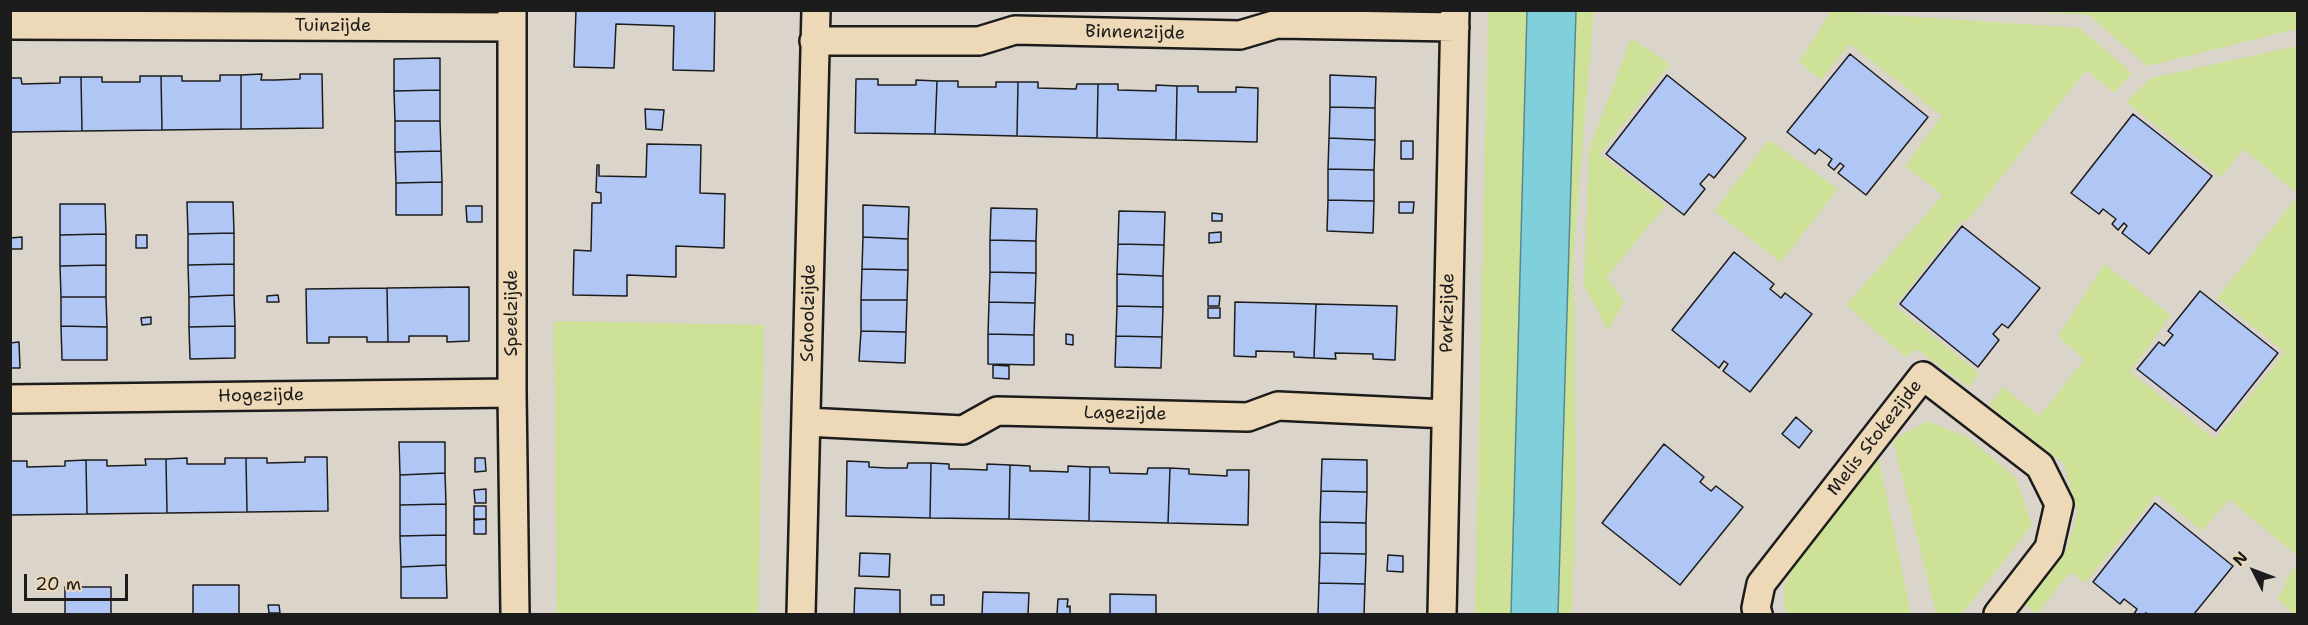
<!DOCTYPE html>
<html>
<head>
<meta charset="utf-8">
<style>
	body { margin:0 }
	#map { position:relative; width:2308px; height:625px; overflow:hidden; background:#dbd4ca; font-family:"Shantell Sans",sans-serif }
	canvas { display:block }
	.frame { position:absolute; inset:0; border:12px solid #1c1c1c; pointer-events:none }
	.north { position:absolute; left:2224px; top:541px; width:60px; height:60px; -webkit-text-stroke:4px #edd9b7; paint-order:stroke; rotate:312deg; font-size:16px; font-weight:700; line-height:24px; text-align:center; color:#1c1c1c }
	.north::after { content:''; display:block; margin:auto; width:21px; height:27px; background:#1c1c1c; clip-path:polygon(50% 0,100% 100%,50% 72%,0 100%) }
	.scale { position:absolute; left:24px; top:574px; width:104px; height:27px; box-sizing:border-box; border:3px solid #1c1c1c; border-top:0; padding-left:8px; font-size:18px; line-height:21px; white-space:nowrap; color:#1c1c1c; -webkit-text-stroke:4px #edd9b7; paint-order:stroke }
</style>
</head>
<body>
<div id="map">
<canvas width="2308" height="625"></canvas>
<div class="frame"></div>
<div class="north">N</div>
<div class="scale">20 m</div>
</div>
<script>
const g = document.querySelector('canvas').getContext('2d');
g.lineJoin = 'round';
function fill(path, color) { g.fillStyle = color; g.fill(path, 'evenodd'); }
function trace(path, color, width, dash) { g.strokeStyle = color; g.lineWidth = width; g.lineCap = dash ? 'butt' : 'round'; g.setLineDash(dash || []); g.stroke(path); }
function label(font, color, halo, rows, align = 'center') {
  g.font = font + ' "Shantell Sans",sans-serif'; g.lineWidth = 5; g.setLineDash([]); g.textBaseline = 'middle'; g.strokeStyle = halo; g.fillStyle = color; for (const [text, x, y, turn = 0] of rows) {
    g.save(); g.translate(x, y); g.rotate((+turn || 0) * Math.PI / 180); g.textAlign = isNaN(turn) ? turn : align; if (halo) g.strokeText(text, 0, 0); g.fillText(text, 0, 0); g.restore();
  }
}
const green = new Path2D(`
	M1488 11H1527L1511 614H1475Z
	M1576 11H1594L1573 259 1576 482 1572 614H1558Z
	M1831 11 2080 28 2132 73 2114 93 2086 70 1967 221 1963 219 1895 306 1979 373 1969 387 1916 349 1905 357 1846 305 1943 195 1905 166 1942 116 1850 44 1821 80 1799 62Z
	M2018 11H2297V29L2147 66 2089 15Z
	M1631 38 1670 64 1600 154 1666 205 1607 277 1624 302 1608 331 1584 285 1589 150Z
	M2297 46V193L2243 149 2221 177 2126 102 2151 78Z
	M1769 140 1838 189 1781 262 1714 211Z
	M2297 197V556L2229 499 2202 531 2157 494 2085 583 2070 572 2037 614 2022 602 2066 550 2078 513 2064 464 1989 405 2003 387 2039 416 2084 360 2058 336 2104 264 2171 315 2130 372 2215 439 2285 352 2217 298Z
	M554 321 764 325 758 614H557Z
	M1928 421 1969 438 2016 478 2032 525 1962 614H1936L1893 440Z
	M1878 455 1911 614H1788L1784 607 1785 584 1798 558Z
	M2297 565V614H2293L2277 598 2285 587 2286 579Z`);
const water = new Path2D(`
	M1527 11H1576L1558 614H1511Z`);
const building = new Path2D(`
	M576 10H715L714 71 673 70 674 26 616 24 614 68 574 67Z
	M1850 54 1928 117 1866 195 1838 173 1844 166 1840 163 1834 170 1828 165 1832 159 1819 149 1815 154 1787 132Z
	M440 58V90L394 91V59Z
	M262 74 261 80H275L300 79V74H322L323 128 241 129V75Z
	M220 75H241V129L162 130 161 76H182V81H220Z
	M1330 75 1376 77 1375 108 1330 107Z
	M1667 75 1746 138 1714 178 1709 174 1700 184 1705 189 1684 215 1606 154Z
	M140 76H161L162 130 82 131 81 77H102V82H140Z
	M60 77H81L82 131 10 132V78H21L22 84 60 83Z
	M856 79H878V85H916V80L937 81 935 134 855 133Z
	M937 81H958V87H996V82H1018L1017 136 935 134Z
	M1018 82H1038V88L1076 89 1077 84H1098L1097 138 1017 136Z
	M1098 84H1118V90L1156 91V85L1177 86 1176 140 1097 138Z
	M1177 86H1198V92H1236V87L1258 88 1257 142 1176 140Z
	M440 90V121H395L394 91Z
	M1330 107 1375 108V140L1329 138Z
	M645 109 664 110 662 130 646 129Z
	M2133 114 2212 176 2149 254 2122 233 2127 226 2124 223 2118 230 2112 224 2116 219 2103 209 2099 214 2071 193Z
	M395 121H440L441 151 395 152Z
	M1329 138 1375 140 1374 170 1328 169Z
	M1401 141H1413V159H1401Z
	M647 144 701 145 700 193 725 194 724 248 676 246V277L627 275V296L573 295 574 250 591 251 592 203H601V193L596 192 597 165H599V176L646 177Z
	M441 151 442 182 396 183 395 152Z
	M1328 169 1374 170V201L1328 200Z
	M442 182V215H396V183Z
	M1328 200 1374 201 1373 233 1327 231Z
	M187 202H233L234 233 188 234Z
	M1399 202H1414L1413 213H1399Z
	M60 204H105L106 234 60 235Z
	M863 205 909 207 908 239 863 237Z
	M466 206H482V222H467Z
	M991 208 1037 209 1036 241 990 240Z
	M1119 211 1165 212 1164 245 1118 244Z
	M1212 213 1222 214V221H1212Z
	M1962 226 2040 288 2008 328 2002 324 1993 334 1999 340 1978 367 1900 304Z
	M1221 232V242L1209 243V233Z
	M234 233V264L188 265V234Z
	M106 234V265L60 266V235Z
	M136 235H147V248H136Z
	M22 237V249H10V238Z
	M863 237 908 239V270L862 269Z
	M990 240 1036 241V273L990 272Z
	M1118 244 1164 245 1163 276 1117 274Z
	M1734 252 1774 284 1770 289 1781 298 1785 293 1812 314 1750 392 1723 371 1728 364 1724 361 1719 368 1672 330Z
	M234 264V295L189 297 188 265Z
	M106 265V297H61L60 266Z
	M862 269 908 270 907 300H861Z
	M990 272 1036 273 1035 303 989 302Z
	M1117 274 1163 276V307L1117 306Z
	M469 287V341L447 342V336H409V342H388L387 288Z
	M387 288 388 342H367V337H329V343H307L306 289Z
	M2200 291 2278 353 2216 431 2137 369 2159 342 2164 346 2173 335 2168 331Z
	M234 295 235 326 189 327V297Z
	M278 295 279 302H267V296Z
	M1208 296H1220L1219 306H1208Z
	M61 297H106L107 327 61 326Z
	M861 300H907L906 332 861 331Z
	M989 302 1035 303 1034 335 988 334Z
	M1235 302 1316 304 1314 358 1294 357V352L1256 351V357L1234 356Z
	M1316 304 1397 306 1395 360 1373 359V354L1335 353 1336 359 1314 358Z
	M1117 306 1163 307 1162 337 1116 336Z
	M1208 308H1220V318H1208Z
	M151 317V324L142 325 141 318Z
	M61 326 107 327V360H62Z
	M235 326V358L190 359 189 327Z
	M861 331 906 332 905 363 859 361Z
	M988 334 1034 335V365L988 364Z
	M1066 334 1073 335V345L1066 344Z
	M1116 336 1162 337 1161 368 1115 367Z
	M19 342 20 368H10V343Z
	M993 365 1009 366V379L993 378Z
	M1796 417 1812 431 1799 448 1782 434Z
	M399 442H445V473L400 475Z
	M1664 444 1704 477 1700 482 1711 491 1716 486 1743 507 1680 585 1602 523Z
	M305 457H327L328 511 247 512 246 458H267V463L305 462Z
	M187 458V464H225V458H246L247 512 167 513 166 459Z
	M475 458H485L486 471 475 472Z
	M145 459H166L167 513 87 514 86 460H107V466L146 465Z
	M1322 459 1367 460V492L1321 491Z
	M86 460 87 514 10 515V461H27V467L65 466V461Z
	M847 461 869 462V467L887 468H907L908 463H931L930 518 846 516Z
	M931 463 949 464V469H962L987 470V464L1010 465 1009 519 930 518Z
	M1010 465 1030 466V471H1043L1068 472V466L1090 467 1089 521 1009 519Z
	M1090 467H1109L1110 473 1147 474 1148 468H1170L1168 523 1089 521Z
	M1170 468 1189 469V474L1227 476V470H1249L1248 525 1168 523Z
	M445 473 446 504 400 505V475Z
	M486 489V503H475L474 490Z
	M1321 491 1367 492 1366 523 1320 522Z
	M2155 503 2233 566 2194 614H2148L2146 613 2144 614H2134L2137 609 2124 599 2120 604 2093 582Z
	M446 504V535L400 536V505Z
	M474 506H486V519H474Z
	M486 519V534H474V520Z
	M1320 522 1366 523V554L1320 553Z
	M446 535V565L401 567 400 536Z
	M860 553 890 554 889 577 859 576Z
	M1320 553 1366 554 1365 584 1319 583Z
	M1388 555 1403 556V572L1387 571Z
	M446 565 447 598H401V567Z
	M1319 583 1365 584 1364 614H1318Z
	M193 585H239V614H193Z
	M65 587H111V614H65Z
	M855 588 900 590V614H854Z
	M983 592 1029 593 1028 614H982Z
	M1110 594 1156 595V614H1110Z
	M931 595H944V605H931Z
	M1058 599H1068L1067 607 1070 606V614H1057Z
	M268 605H279L280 613H269Z`);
const street = new Path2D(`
	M512 10V393L515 614
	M10 25 512 27
	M814 41H979L1015 30 1240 35 1277 24 1455 27
	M10 399 512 393
	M806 422 963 430 997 411 1248 417 1278 406 1446 414
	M801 614 816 10
	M1442 614 1455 10
	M1758 614 1756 608 1761 584 1923 376 2040 466 2059 504 2049 548 1998 614`);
const streetNames = [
	["Tuinzijde",333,26],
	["Binnenzijde",1135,33,1],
	["Speelzijde",512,313,-90],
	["Schoolzijde",809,313,-89],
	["Parkzijde",1448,313,-89],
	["Hogezijde",261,396,-1],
	["Lagezijde",1125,414,1],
	["Melis Stokezijde",1875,438,-52]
];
fill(green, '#cde297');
fill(water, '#80d0db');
trace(water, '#58888f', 1.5);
fill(building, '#b0c7f5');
trace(building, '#1c1c1c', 1.5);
trace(street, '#1c1c1c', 32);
trace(street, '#edd9b7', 27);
label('18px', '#1c1c1c', '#edd9b7', streetNames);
</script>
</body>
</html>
